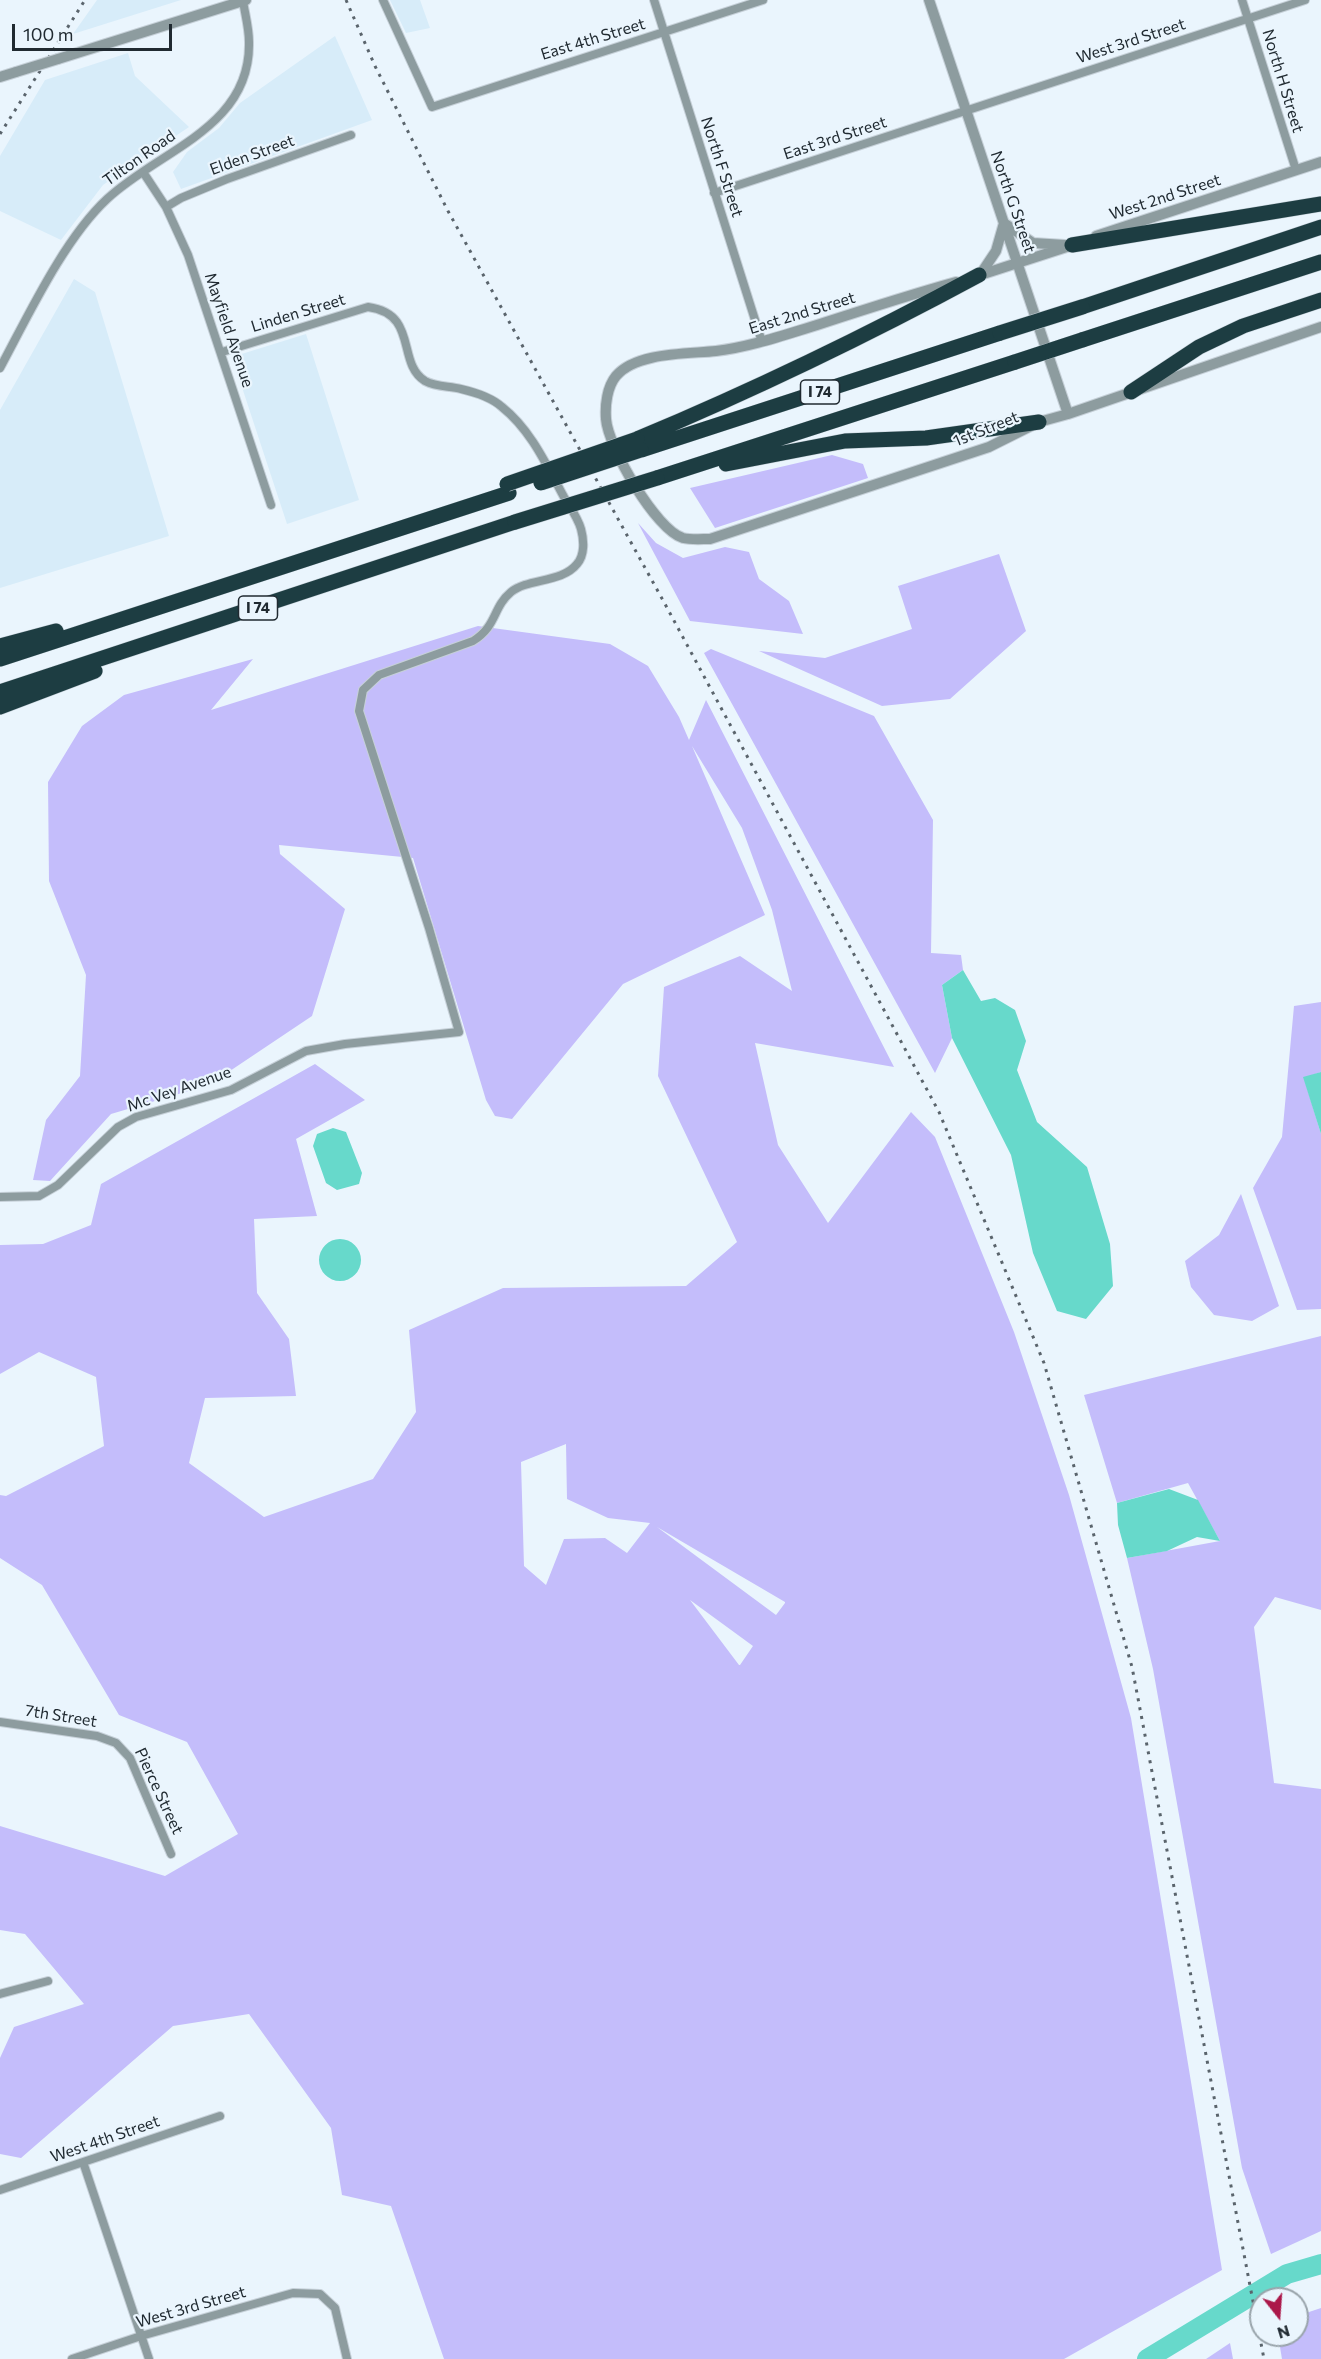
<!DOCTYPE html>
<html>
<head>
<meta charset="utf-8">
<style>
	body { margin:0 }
	#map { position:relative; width:1321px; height:2359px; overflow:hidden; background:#eaf5fd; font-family:Commissioner,sans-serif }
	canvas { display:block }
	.north { position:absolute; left:1249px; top:2287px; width:60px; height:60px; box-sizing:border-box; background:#eaf5fd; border:2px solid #99a4ab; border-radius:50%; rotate:163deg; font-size:16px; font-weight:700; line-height:24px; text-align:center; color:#202a31 }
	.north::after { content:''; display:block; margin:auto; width:21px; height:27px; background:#ab184a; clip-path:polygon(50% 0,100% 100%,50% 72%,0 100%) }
	.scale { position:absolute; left:12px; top:24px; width:160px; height:27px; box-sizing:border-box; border:3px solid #202a31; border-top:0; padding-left:8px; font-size:18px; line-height:21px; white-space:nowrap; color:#202a31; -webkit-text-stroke:4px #eaf5fd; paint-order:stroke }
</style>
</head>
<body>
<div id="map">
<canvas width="1321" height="2359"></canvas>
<div class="north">N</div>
<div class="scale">100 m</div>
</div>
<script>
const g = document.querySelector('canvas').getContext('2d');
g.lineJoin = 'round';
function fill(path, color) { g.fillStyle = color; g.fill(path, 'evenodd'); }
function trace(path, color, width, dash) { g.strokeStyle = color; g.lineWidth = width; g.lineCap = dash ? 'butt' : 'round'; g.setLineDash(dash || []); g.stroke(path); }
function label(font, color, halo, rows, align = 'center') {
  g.font = font + ' Commissioner,sans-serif'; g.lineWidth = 4.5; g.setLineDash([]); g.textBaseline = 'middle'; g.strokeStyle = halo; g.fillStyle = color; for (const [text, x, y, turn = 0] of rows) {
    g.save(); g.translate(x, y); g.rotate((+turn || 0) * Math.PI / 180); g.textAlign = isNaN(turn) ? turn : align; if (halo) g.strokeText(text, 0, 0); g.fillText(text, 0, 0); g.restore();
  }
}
const built = new Path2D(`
	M97 0H181L73 34Z
	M390 0H420L430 28 406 33Z
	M335 36 372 120 181 189 173 172 187 152 219 128 240 103Z
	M128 53 135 76 189 127 103 185 61 240 0 211V156L45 80Z
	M74 279 95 292 169 536 0 588V410Z
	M306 334 359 500 287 524 232 357Z`);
const green = new Path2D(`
	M832 455 863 464 868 478 715 528 690 488Z
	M638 523 656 543 683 558 725 547 749 552 759 579 789 601 803 634 690 621Z
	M999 554 1026 631 950 699 882 706 759 651 825 658 912 629 898 586Z
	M478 626 610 644 648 666 679 717 689 740 706 700 894 1067 755 1043 778 1145 828 1223 911 1112 935 1137 1014 1332 1069 1495 1131 1718 1222 2270 1064 2359H444L391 2206 342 2195 331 2128 249 2014 173 2026 21 2158 0 2154V2058L14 2027 84 2004 25 1934 0 1930V1826L165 1876 238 1834 187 1742 119 1715 42 1585 0 1558V1495L6 1496 104 1446 96 1377 39 1352 0 1374V1245L43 1244 91 1225 101 1184 315 1064 365 1100 296 1139 317 1216 254 1219 257 1293 289 1339 296 1396 205 1398 189 1463 264 1517 373 1479 416 1412 409 1330 503 1288 686 1286 737 1242 658 1076 664 987 740 956 792 991 772 910 742 828 692 746 765 915 623 984 512 1119 495 1116 486 1100 413 858 279 845 280 854 345 909 312 1016 209 1085 111 1114 50 1181 33 1180 46 1120 80 1076 86 975 49 881 48 782 82 726 124 695 253 659 211 710ZM566 1444 567 1499 608 1518 650 1523 627 1553 605 1538 564 1539 546 1585 524 1566 521 1462ZM657 1527 785 1602V1603L776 1615ZM690 1600 753 1646 740 1665H739Z
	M711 649 874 716 933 820 931 953 961 955 963 970 942 985 952 1038 935 1073 704 653Z
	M1321 1002V1072L1304 1078 1321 1134V1309L1297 1310 1253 1188 1282 1137 1294 1006Z
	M1241 1194 1279 1306 1252 1321 1214 1315 1191 1287 1185 1261 1219 1235Z
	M1321 1336V1610L1275 1597 1254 1627 1274 1783 1321 1789V2231L1271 2254 1242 2168 1153 1669 1127 1558 1220 1541 1188 1483 1117 1503 1084 1395Z
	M1321 2308V2359H1282L1278 2335H1297V2316Z
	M1230 2343 1233 2359H1206Z`);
const water = new Path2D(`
	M963 970 981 1001 995 998 1015 1010 1026 1041 1017 1070 1037 1122 1087 1167 1110 1244 1113 1286 1086 1319 1057 1311 1033 1253 1011 1155 952 1038 942 985Z
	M1321 1072V1134L1303 1077Z
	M333 1128 346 1132 362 1173 359 1184 337 1190 326 1183 313 1146 317 1134Z
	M319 1260a21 21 0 1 1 42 0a21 21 0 1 1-42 0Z
	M1169 1489 1198 1500 1220 1541 1197 1537 1167 1551 1127 1558 1118 1525 1117 1503Z`);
const river = new Path2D(`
	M1147 2359 1287 2274 1321 2264`);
const minor = new Path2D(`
	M383 0 432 107 763 0
	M654 0 762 342
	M1242 0 1296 170
	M143 172 166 207 188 255 271 505
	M714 193 1305 0
	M166 207 181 198 227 179 351 135
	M0 368C28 316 64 239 107 199 159 150 251 128 249 42 249 28 245 14 243 1
	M0 1197 39 1196 58 1185 118 1127 136 1117 231 1090 306 1051 345 1044 459 1032 429 928 359 711 363 690 379 675 473 641C498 625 492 608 511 592 528 578 562 583 577 564 585 555 584 540 581 529 578 518 570 507 564 497 547 466 531 430 502 407 492 398 474 392 461 389 449 386 436 387 425 381 396 363 419 314 368 307L222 352
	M0 1722 97 1736 116 1743 130 1758 171 1854
	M0 1994 48 1981
	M83 2162 149 2359
	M0 2190 220 2116
	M72 2359 141 2336 293 2293 320 2294 335 2308 347 2359`);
const tertiary = new Path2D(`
	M929 0 1068 414
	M58 59 246 0
	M0 77 16 72
	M1096 236 1321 162
	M980 275 996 251 1004 223 1033 243 1065 245
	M974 277 1079 243
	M956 282C909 295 863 310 817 325 784 335 750 347 716 351 688 354 636 352 616 376 607 387 605 405 606 419 608 447 656 530 683 538 691 540 702 539 710 539L989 447 1039 422 1068 414 1321 327`);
const motorway = new Path2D(`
	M1072 245 1321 204
	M1082 307 1321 227
	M1082 340 1321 262
	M1131 392 1199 347 1243 326 1321 300
	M637 439C754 390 868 335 979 275
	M641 450 1000 333
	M726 464 845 441 926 438 1039 422
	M657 478 1015 362
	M0 646 56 631
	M0 659 509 493
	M0 692 515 522
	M0 707 95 671`);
const rail = new Path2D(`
	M346 0 375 66 448 211 665 604 939 1112 1044 1363 1132 1667 1264 2359
	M0 134 85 0`);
const tertiaryBridge = new Path2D(`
	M16 72 58 59`);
const motorwayBridge = new Path2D(`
	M1000 333 1082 307
	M1015 362 1082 340
	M541 483 641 450
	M507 484 637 439
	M515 522 657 478`);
const shields = [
	[820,392,39],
	[258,608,39]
];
const shieldNames = [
	["I 74",820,392],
	["I 74",258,608]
];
const streetNames = [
	["East 4th Street",593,39,-17],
	["West 3rd Street",1131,41,-18],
	["North H Street",1283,81,73],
	["East 3rd Street",835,138,-18],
	["Elden Street",252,155,-20],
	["Tilton Road",139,158,-35],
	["North F Street",722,167,72],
	["West 2nd Street",1165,197,-18],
	["North G Street",1013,202,71],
	["Linden Street",298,313,-17],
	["East 2nd Street",802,313,-17],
	["Mayfield Avenue",229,330,71],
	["1st Street",986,429,-22],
	["Mc Vey Avenue",179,1089,-19],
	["7th Street",61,1716,9],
	["Pierce Street",159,1791,65],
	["West 4th Street",105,2139,-19],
	["West 3rd Street",191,2307,-16]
];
fill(built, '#d7ecf9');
fill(green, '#c4bdfb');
fill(water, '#67d9cb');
trace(river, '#67d9cb', 20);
trace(minor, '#c6d0d8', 10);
trace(tertiary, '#c6d0d8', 12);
trace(motorway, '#c6d0d8', 16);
trace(minor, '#8d9c9f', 8);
trace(tertiary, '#8d9c9f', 10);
trace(motorway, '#1d3d42', 15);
trace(rail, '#5a646c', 3, [3, 6]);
trace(tertiaryBridge, '#c6d0d8', 12, []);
trace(motorwayBridge, '#c6d0d8', 16, []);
trace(tertiaryBridge, '#8d9c9f', 10);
trace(motorwayBridge, '#1d3d42', 15);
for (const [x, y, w] of shields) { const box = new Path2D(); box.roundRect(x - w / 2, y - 12, w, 24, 4.5); g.fillStyle = '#eaf5fd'; g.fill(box); trace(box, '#202a31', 1.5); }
label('bold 15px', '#202a31', null, shieldNames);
label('16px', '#202a31', '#eaf5fd', streetNames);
</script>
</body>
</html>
